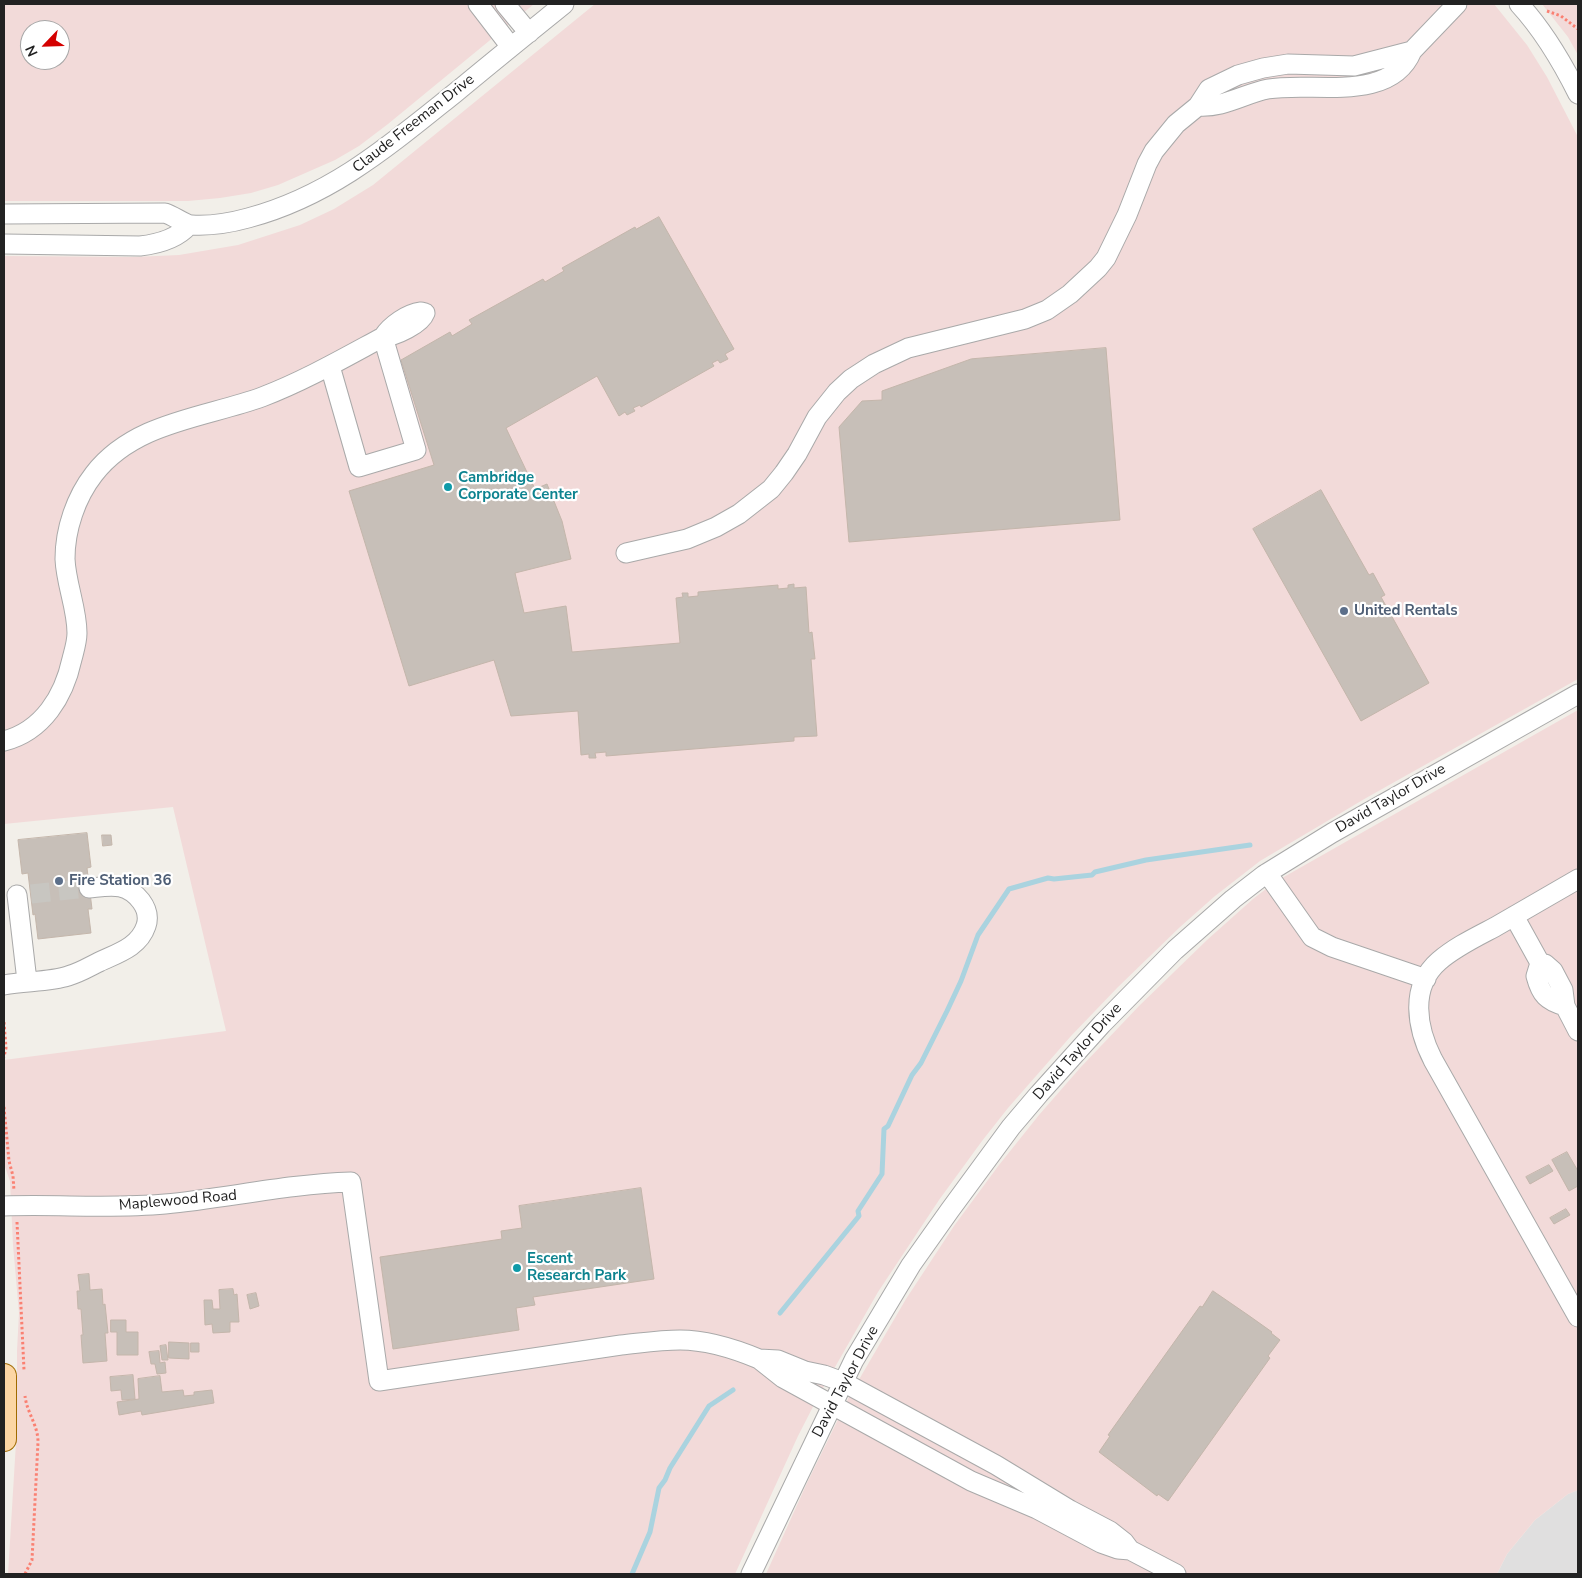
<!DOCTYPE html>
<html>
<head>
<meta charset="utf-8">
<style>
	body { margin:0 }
	#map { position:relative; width:1582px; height:1578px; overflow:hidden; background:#f2efe9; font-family:"Nunito Sans",sans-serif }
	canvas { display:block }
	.frame { position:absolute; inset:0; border:5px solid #222; pointer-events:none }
	.north { position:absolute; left:20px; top:20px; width:50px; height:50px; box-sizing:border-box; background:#fff; border:1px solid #a7a7a7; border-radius:50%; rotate:246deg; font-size:14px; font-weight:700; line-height:20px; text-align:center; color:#222 }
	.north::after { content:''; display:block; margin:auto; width:18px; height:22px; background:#d40000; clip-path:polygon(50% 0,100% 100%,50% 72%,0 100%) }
</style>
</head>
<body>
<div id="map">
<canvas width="1582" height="1578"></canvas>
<div class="frame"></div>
<div class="north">N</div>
</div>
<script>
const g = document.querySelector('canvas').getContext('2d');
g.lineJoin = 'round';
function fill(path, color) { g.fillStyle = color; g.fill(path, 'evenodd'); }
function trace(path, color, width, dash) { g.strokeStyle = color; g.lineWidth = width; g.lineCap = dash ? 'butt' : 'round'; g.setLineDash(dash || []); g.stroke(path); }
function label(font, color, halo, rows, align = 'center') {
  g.font = font + ' "Nunito Sans",sans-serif'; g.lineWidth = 4.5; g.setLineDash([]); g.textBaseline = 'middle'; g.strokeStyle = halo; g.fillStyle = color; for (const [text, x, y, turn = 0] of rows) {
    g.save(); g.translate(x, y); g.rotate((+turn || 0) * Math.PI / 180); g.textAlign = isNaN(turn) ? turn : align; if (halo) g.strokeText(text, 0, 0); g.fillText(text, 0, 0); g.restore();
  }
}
const residential = new Path2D(`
	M1578 1490V1574H1497L1507 1554 1535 1520 1568 1494Z`);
const commercial = new Path2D(`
	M4 4H534L388 124 359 146 335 160 278 185 251 193 220 198 188 201H4ZM30 30H60V60H30Z
	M595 4H1494L1527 45 1547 77 1578 137V679L1366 798 1260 861 1215 896 1180 927 1118 987 1071 1036 1008 1108 982 1141 939 1200 878 1292 819 1395 798 1436 735 1574H8L17 1426V1351L19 1313 13 1245 10 1181 4 1164V1060L226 1031 173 807 4 824V256L134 257 179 255 238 245 300 225 334 209 373 185Z
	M1542 4H1578V55L1568 37Z
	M1578 710V1490L1568 1494 1535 1520 1507 1554 1497 1574H766L807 1483 850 1395 906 1299 954 1226 999 1165 1039 1115 1080 1068 1139 1006 1207 940 1253 899 1275 882Z`);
const stream = new Path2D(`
	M780 1313 859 1216 858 1211 882 1174 884 1129 888 1126 912 1075 921 1063 947 1011 961 981 978 935 1009 889 1048 878 1054 879 1092 875 1095 872 1146 860 1250 845
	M632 1574 650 1532 659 1488 665 1480 670 1468 709 1406 733 1390`);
const building = new Path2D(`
	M659 217 734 349 725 354 728 359 720 363 718 360 712 363 714 366 641 407 640 405 633 408 635 411 627 415 625 412 619 416 597 376 506 428 535 489 547 484 562 521 571 559 515 573 524 613 566 606 572 652 680 643 676 598 683 597 682 593H688V597L698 596V592L778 585V589L788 588V585L794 584V588L806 587 809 633 812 632 815 659H811L817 736 794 737V741L606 756V752L595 753 596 758H589V754L581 755 578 711 511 716 494 660 409 686 349 491 434 465 401 360 450 332 452 336 472 324 469 320 543 279 545 282 564 271 562 268 635 227 636 229Z
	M1106 348 1120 520 849 542 839 427 862 401 882 400V391L971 359Z
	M1321 490 1369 575 1373 573 1385 595 1381 597 1429 683 1361 721 1253 529Z
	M87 833 91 867 87 868 92 909H88L91 933 38 939 35 914 33 915 28 873 22 874 18 840Z
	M102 835H111L112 845 103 846Z
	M1567 1152 1578 1171V1186L1569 1191 1552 1160Z
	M1549 1165 1553 1171 1530 1184 1526 1177Z
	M641 1188 654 1279 533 1297 535 1305 516 1308 519 1330 393 1349 380 1257 502 1239 501 1231 522 1228 519 1206Z
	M1566 1209 1570 1215 1554 1224 1550 1218Z
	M89 1274 90 1290 102 1289 103 1305 105 1304 108 1333H105L107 1361 83 1363 81 1335H83L81 1309H78L77 1291H80L78 1275Z
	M233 1289 234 1295 237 1294 239 1322H230V1332L213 1333 212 1324 205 1325 204 1300H212L213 1309H220L219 1290Z
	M1213 1291 1248 1315 1272 1332 1271 1333 1280 1340 1268 1356 1270 1358 1168 1501 1158 1494 1157 1496 1099 1452 1110 1436 1108 1435 1155 1369 1200 1306 1202 1307Z
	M256 1293 259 1306 250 1309 247 1295Z
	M111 1320H126V1332H138V1355H117V1332H111Z
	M169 1342 189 1343V1359L169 1358Z
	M191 1343H199V1352H191Z
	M166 1345 168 1360H162L160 1346Z
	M159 1351 160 1363 165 1362 166 1373 157 1374 155 1364H151L149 1352Z
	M133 1375 135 1399 122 1400 121 1390 111 1391 110 1377Z
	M160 1376 162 1392 183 1390 184 1396 194 1395V1392L212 1390 214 1403 142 1415 141 1411 119 1415 117 1402 139 1399 138 1379Z`);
const minorTunnel = new Path2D(`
	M31 894 89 888`);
const path = new Path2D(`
	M1547 11 1561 16 1578 29
	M4 1022 6 1048 4 1057
	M4 1107 9 1161 13 1176 14 1191
	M17 1222 24 1370
	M25 1574 32 1560 38 1442C38 1425 27 1413 25 1396`);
const minor = new Path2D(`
	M478 4 511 47
	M505 4 529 33
	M1519 4C1543 30 1562 62 1578 94
	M1412 51 1457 4
	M4 214 165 213C174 216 186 225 192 225 211 226 230 223 248 218 331 196 390 145 455 93 491 63 527 34 564 4
	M4 244 140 246C158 244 177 239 189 225
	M421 312 425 313C421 324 396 336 383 337 391 325 407 314 421 312Z
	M626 553 687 539 716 527 739 514 771 489 784 473 797 454 817 417 837 392 851 379 874 364 908 348 1025 319 1047 310 1070 294 1098 268 1106 258 1127 215 1147 164 1154 151 1176 124 1198 106 1209 89 1238 75 1263 68 1288 64 1354 66 1412 51C1390 104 1312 81 1268 89 1243 94 1224 108 1198 106
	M4 741C43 731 64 696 72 659 74 651 77 642 77 633 77 608 66 584 65 559 65 529 76 497 94 474 134 422 204 418 262 397 304 381 344 358 383 337L416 450 359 467 330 366
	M1267 873 1312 937 1332 947 1426 979
	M1578 879C1550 895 1523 911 1495 927 1476 937 1455 947 1439 961 1409 987 1417 1029 1433 1060L1578 1317
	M17 895 27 981
	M1514 916 1540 963
	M4 985C24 981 50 982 68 976 79 973 89 967 99 962 118 953 139 947 146 926 149 917 147 909 141 901 126 882 111 886 89 888
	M1565 1006C1547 1001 1541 995 1536 976L1540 963 1545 964 1553 971 1563 990 1565 1006 1578 1031
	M4 1206C57 1204 111 1209 165 1204 227 1198 288 1184 351 1182L379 1381 621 1345C641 1343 660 1340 680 1340 706 1340 735 1349 759 1359
	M759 1359 778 1360 805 1371 824 1375 843 1382 996 1465 1070 1510 1110 1531 1124 1542 1130 1550 1118 1549 1101 1543 1037 1509 971 1481 783 1378Z
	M1130 1550 1176 1574
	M751 1574 854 1360 911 1265 950 1210 1011 1127 1039 1094 1102 1024 1175 950 1233 899 1264 875 1332 833 1578 694`);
const major = new Path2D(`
	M4 1376V1439`);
const markers = [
	[448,487,5,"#0f9aa8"],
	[1344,611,5,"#5c6f8a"],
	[59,881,5,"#5c6f8a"],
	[517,1268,5,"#0f9aa8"]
];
const streetNames = [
	["Claude Freeman Drive",414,124,-38],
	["David Taylor Drive",1391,799,-30],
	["David Taylor Drive",1078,1052,-48],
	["Maplewood Road",178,1201,-5],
	["David Taylor Drive",846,1382,-62]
];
const cultureNames = [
	["Cambridge",458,478],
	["Corporate Center",458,495],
	["Escent",527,1259],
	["Research Park",527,1276]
];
const serviceNames = [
	["United Rentals",1354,611],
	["Fire Station 36",69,881]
];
fill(residential, '#e0dfdf');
fill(commercial, '#f2dad9');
trace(stream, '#aad3df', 5);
fill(building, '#c7bfb8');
trace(building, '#c4b6ab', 1);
trace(minorTunnel, '#c8c6c1', 19, [19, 9]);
trace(minor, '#a9a9a9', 21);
trace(major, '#a06b00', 26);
trace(path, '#fa8072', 3, [2.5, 2.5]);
trace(minor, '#fff', 19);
trace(major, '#fcd6a4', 24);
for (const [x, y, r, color] of markers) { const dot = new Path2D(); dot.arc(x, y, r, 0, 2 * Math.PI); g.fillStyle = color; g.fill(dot); trace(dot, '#fff', 2); }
label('15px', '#222', '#fff', streetNames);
label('bold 15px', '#0d838f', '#fff', cultureNames, 'left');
label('bold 15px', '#4e5e75', '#fff', serviceNames, 'left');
</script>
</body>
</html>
